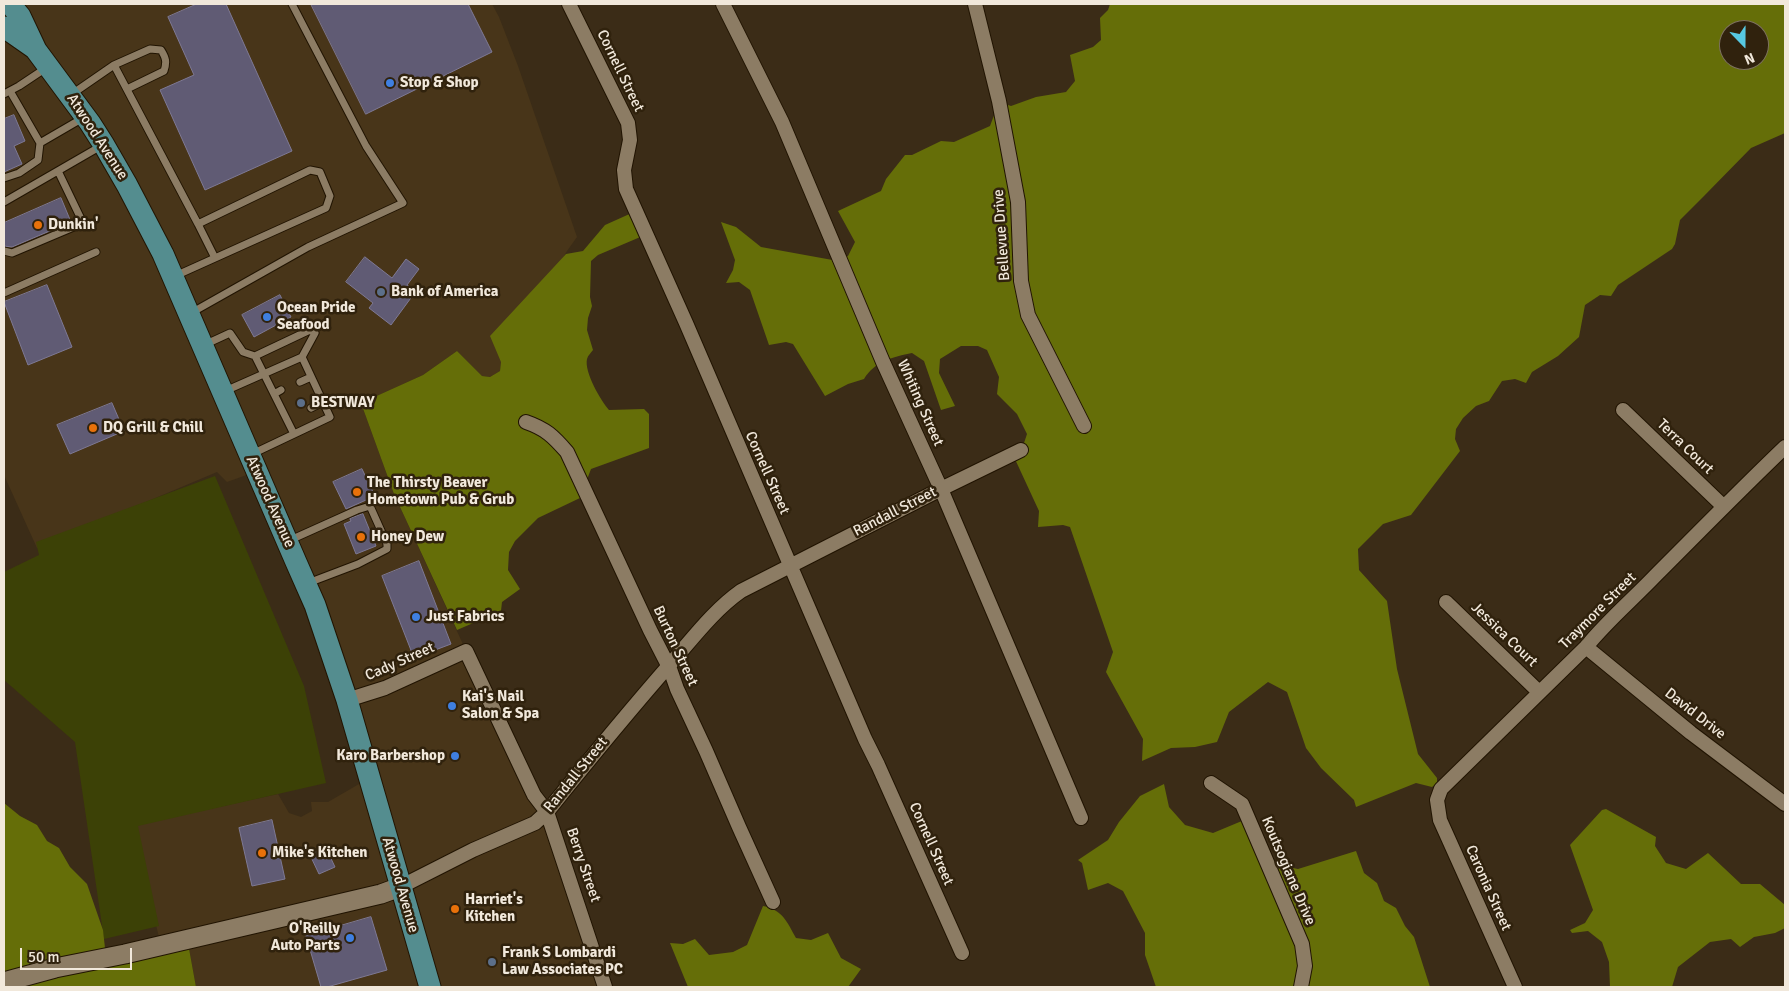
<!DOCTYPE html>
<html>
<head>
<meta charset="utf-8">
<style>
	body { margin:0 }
	#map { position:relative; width:1789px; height:991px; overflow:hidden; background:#3b2c17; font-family:Signika,sans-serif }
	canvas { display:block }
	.frame { position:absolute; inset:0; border:5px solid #f1e8db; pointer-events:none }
	.north { position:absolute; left:1719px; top:20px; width:50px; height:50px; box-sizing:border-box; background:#30220d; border:1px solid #7d715f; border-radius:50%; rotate:158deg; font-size:14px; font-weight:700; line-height:20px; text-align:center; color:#f1e8db }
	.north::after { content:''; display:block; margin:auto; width:18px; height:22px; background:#57c9e2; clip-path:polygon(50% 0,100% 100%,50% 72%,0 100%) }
	.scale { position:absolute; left:20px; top:948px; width:112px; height:22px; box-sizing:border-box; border:2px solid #f1e8db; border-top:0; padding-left:6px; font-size:15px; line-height:18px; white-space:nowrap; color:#f1e8db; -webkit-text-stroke:4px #30220d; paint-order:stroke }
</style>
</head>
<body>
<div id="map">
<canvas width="1789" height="991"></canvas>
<div class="frame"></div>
<div class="north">N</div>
<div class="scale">50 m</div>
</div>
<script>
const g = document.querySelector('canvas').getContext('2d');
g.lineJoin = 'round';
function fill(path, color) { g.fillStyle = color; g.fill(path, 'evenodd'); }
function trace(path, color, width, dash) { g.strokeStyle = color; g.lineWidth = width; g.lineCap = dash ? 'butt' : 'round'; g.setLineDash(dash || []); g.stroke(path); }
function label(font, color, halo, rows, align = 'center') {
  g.font = font + ' Signika,sans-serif'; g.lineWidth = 5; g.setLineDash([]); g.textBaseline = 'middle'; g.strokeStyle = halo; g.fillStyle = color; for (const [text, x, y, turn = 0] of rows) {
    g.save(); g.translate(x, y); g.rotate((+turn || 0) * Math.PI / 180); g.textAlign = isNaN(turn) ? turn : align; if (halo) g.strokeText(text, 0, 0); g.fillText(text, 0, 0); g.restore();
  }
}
const built = new Path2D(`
	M4 4H492L499 17 518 66 577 237 567 251 501 362 500 371 490 377 482 376 457 351 423 375 361 403 394 494 529 788 545 810 606 987H196L188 943 161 945 133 833 135 825 278 794 289 813 301 817 312 811 311 802H328L366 780 345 701 255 472 227 482 217 472 37 548 4 475Z`);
const green = new Path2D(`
	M215 476 304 686 326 783 138 826 159 926 104 939 75 742 4 680V572L39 555 36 542Z`);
const forest = new Path2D(`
	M1110 4H1785V133L1751 148 1704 196 1680 220 1675 244 1672 249 1618 285 1611 296 1600 295 1585 305 1579 337 1558 356 1532 372 1526 383 1515 379 1502 381 1489 401 1476 406 1463 418 1456 429 1455 439 1460 451 1411 515 1383 524 1358 549 1359 570 1387 601 1397 669 1418 754 1437 778V783L1432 787 1416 783 1356 807 1354 800 1321 768 1306 748 1287 692 1268 682 1229 712 1217 742 1195 747 1171 748 1142 761 1143 739 1106 672 1113 652 1070 527 1063 525 1038 527 1039 511 1014 457 1023 446 1027 434 1017 414 997 394 999 377 987 350 978 346H961L940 359 939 373 955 406 941 410 924 361 912 353C893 357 875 361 864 379L848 384 825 396 793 344 786 342 769 345 750 290 739 282 726 283 733 270 735 260 721 222 736 227 761 247 838 261 848 256 855 242 838 211 881 191 886 179 905 155H912L941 141 954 142 990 126 999 102 1011 106 1036 97 1066 92 1075 81 1070 55 1093 47 1101 40 1100 18 1108 10ZM1729 30H1759V60H1729Z
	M634 212 645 235 598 255 591 261 590 297 592 306 588 318 587 330 593 350C591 353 588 355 587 359 584 372 601 401 609 410L644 409 649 414V448L591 469 580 498 538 518 515 541 509 552 508 570 520 589 502 602 501 611 457 630 394 494 361 403 423 375 457 351 482 376 490 377 500 371 501 362 490 336 566 254 583 251 605 225Z
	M1164 784 1169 807 1185 825 1213 833 1249 818 1268 863 1298 869 1356 851 1364 873 1377 883 1384 901 1396 908 1405 926 1414 937 1430 987H1156L1145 955V933L1123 891 1108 883 1088 890 1082 863 1078 860 1108 840 1119 822 1140 796Z
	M4 803 20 816 37 825 47 841 59 848 70 867 87 884 103 930 106 957 188 943 196 987H4Z
	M1606 809 1656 837 1655 846 1666 863 1686 869 1708 853 1741 884H1760L1785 905V928L1775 933 1754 937 1740 947 1731 939 1710 942 1678 967 1672 987H1610L1609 962 1602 942 1588 931 1572 933 1570 930 1585 923 1593 910 1570 845 1602 810Z
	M763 906C783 910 787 922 796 938L811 940 828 933 841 958 861 969 848 987H688L670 943 683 944 695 939 709 955 733 952 747 945Z`);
const building = new Path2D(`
	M197 4H226L292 151 205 190 160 90 194 75 168 17Z
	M311 4H468L492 52 366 114Z
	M14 115 25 141 14 146 22 164 4 172V119Z
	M61 198 71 222 12 247 4 246V223Z
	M365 257 392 278 406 259 419 269 407 285 416 291 391 325 369 308 373 303 346 282Z
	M47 285 72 347 28 365 4 302Z
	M280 295 291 317 254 337 242 315Z
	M112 403 124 431 70 454 57 425Z
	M362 469 375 496 346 509 333 482Z
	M363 514 376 546 356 554 344 524 351 521 350 519Z
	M419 561 451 644 414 658 382 576Z
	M272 820 285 879 252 886 239 828Z
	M326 848 335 867 319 874 310 855Z
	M371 917 387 970 327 987H321L306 936Z`);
const lane = new Path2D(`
	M114 65 150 49 161 50C166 58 167 62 164 71L127 89
	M4 94 19 86 46 68
	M72 94 114 65 198 224 215 258 326 208 330 196 320 172 310 170 198 224
	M40 143 83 118
	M4 178 19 173 38 160 40 143 10 91
	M4 202 101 146
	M4 251 12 253 83 223 58 171
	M175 276 215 258
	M4 293 96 252
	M191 313 308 247 403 203 366 146 292 4
	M204 345 230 333 243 352 255 356 294 434
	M255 356 310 330 315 333 302 357
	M300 382 311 377
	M225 391 302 357 330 417 252 454
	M274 394 281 390
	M311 408 323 402
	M288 541 357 510 370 506 387 544V549L358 564 308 583`);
const street = new Path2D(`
	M569 4 628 123 630 140 624 170 626 189 686 323 865 739 878 765 962 953
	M723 4 782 122 883 362 941 489 1081 818
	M975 4 999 101 1018 202 1021 281 1028 315 1084 426
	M1623 410 1723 506
	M526 422C546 429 553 436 567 452L650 630 670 669 677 689 706 751 739 827 773 902
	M1446 602 1539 692
	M1586 647 1691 733 1785 804
	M347 700 385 688 466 651 534 795 547 812 605 987
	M1211 783 1242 804 1302 944 1305 966 1301 987
	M400 887 473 850 535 823 547 812C588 761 629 711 672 662 693 638 714 610 741 591L941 489 1021 450
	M1515 987 1440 820 1437 800 1441 789 1586 647C1607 621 1632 600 1655 576 1698 533 1741 489 1785 447`);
const secondary = new Path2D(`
	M4 982 55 968 125 954 381 894 400 887`);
const primary = new Path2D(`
	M10 4 20 16 36 50 90 123 104 145 127 185 163 254 296 562 315 605 347 700 430 987
	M4 27 34 48`);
const markers = [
	[390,83,5,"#3f7fe0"],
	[38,225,5,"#e8710a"],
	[381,292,5,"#5c6f8a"],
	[267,317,5,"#3f7fe0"],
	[301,403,5,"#5c6f8a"],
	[93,428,5,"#e8710a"],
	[357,492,5,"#e8710a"],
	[361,537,5,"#e8710a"],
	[416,617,5,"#3f7fe0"],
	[452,706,5,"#3f7fe0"],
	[455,756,5,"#3f7fe0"],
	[262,853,5,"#e8710a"],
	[455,909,5,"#e8710a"],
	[350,938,5,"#3f7fe0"],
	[492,962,5,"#5c6f8a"]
];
const streetNames = [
	["Cornell Street",620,71,64],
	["Atwood Avenue",97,137,57],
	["Bellevue Drive",1002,235,-94],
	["Whiting Street",920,403,66],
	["Terra Court",1685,447,44],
	["Cornell Street",767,473,66],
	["Atwood Avenue",270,502,66],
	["Randall Street",895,512,-27],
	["Traymore Street",1598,611,-45],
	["Jessica Court",1504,635,44],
	["Burton Street",675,646,65],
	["Cady Street",400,662,-24],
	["David Drive",1695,714,38],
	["Randall Street",576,775,-51],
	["Cornell Street",931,844,66],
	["Berry Street",583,865,71],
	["Koutsogiane Drive",1288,871,67],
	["Atwood Avenue",400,885,74],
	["Caronia Street",1488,888,66]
];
const poiNames = [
	["Stop & Shop",400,83],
	["Dunkin'",48,225],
	["Bank of America",391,292],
	["Ocean Pride",277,308],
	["Seafood",277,325],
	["BESTWAY",311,403],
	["DQ Grill & Chill",103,428],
	["The Thirsty Beaver",367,483],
	["Hometown Pub & Grub",367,500],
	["Honey Dew",371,537],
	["Just Fabrics",426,617],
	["Kai's Nail",462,697],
	["Salon & Spa",462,714],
	["Karo Barbershop",445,756,"right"],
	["Mike's Kitchen",272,853],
	["Harriet's",465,900],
	["Kitchen",465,917],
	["O'Reilly",340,929,"right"],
	["Auto Parts",340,946,"right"],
	["Frank S Lombardi",502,953],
	["Law Associates PC",502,970]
];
fill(built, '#483519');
fill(green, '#3c4106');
fill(forest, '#656e08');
fill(building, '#605b74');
trace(building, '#7e7994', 1);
trace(lane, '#211402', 9);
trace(street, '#211402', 16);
trace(secondary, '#211402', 21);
trace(primary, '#211402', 23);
trace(lane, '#8c7c64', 7);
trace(street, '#8c7c64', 14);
trace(secondary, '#8c7c64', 19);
trace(primary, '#548d8f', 21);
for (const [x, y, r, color] of markers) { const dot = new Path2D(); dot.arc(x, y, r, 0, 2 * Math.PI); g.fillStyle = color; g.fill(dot); trace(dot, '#30220d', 2); }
label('15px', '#f1e8db', '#30220d', streetNames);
label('bold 15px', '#f1e8db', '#30220d', poiNames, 'left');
</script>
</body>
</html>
